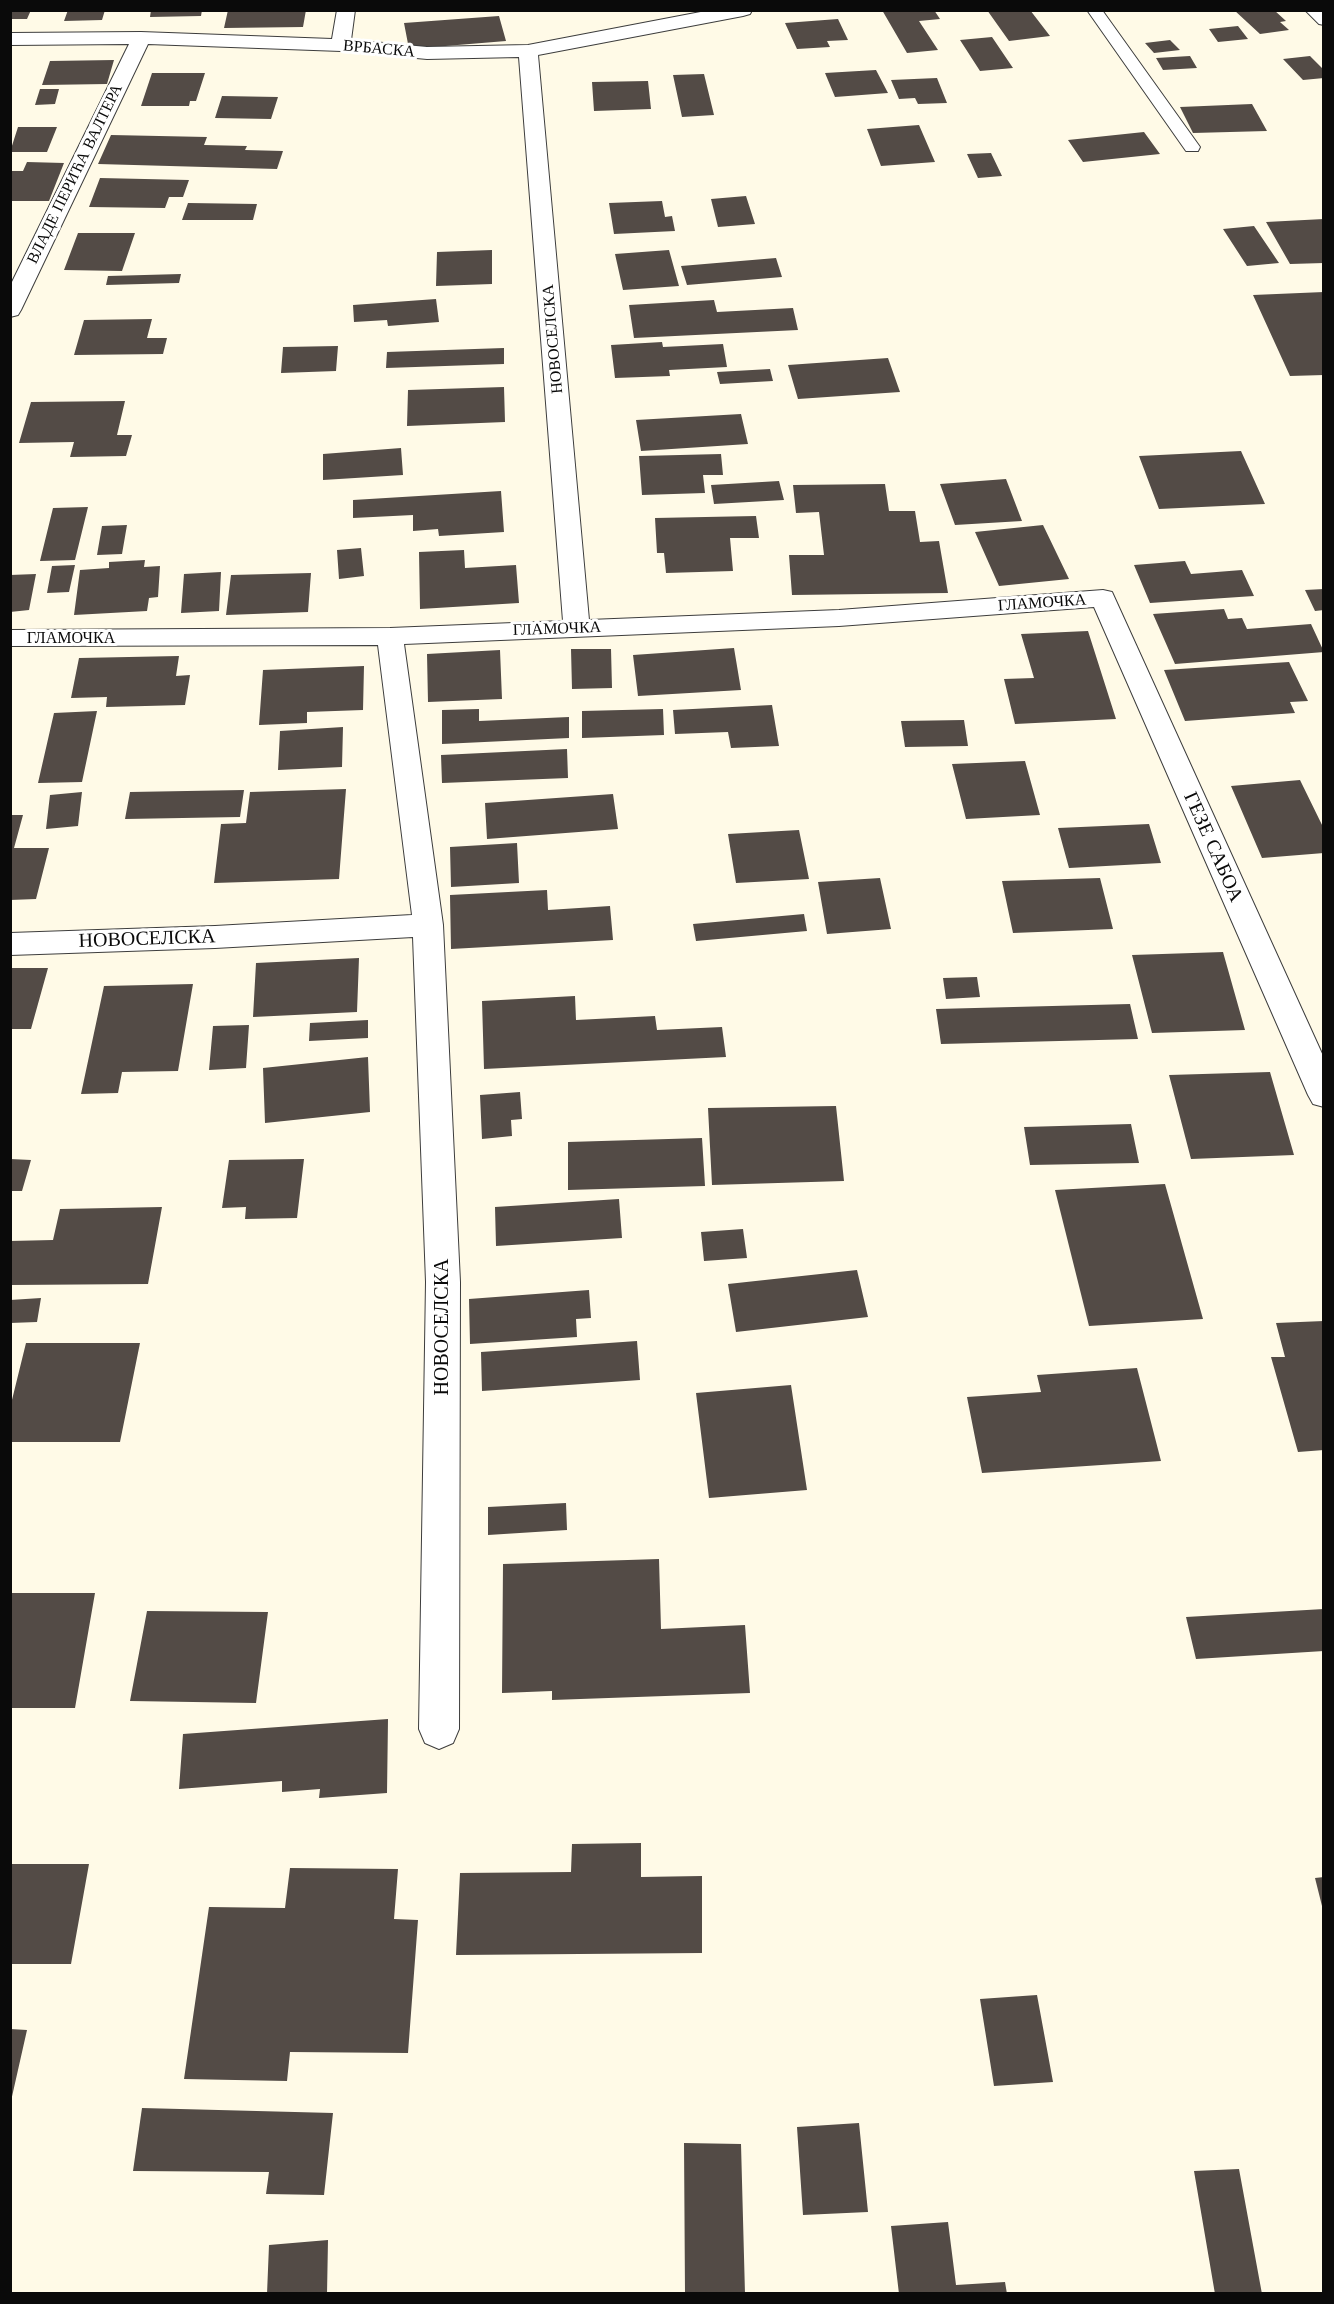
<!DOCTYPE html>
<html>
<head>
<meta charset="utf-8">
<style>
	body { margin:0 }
	#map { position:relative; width:1334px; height:2304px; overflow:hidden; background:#fffae7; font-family:"Libre Baskerville",serif }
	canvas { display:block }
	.frame { position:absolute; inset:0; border:12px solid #0a0a0a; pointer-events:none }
</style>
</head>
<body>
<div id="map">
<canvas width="1334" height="2304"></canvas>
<div class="frame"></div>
</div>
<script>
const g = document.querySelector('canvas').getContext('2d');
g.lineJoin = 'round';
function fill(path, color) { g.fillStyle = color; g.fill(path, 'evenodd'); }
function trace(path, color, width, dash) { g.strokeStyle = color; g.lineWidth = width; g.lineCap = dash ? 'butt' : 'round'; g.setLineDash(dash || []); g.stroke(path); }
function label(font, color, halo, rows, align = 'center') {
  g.font = font + ' "Libre Baskerville",serif'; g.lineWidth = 6; g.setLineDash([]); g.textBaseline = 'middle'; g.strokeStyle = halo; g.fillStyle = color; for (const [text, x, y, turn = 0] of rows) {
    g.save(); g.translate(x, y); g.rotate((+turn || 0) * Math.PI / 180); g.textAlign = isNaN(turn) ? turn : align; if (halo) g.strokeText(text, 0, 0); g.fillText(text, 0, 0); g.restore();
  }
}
const building = new Path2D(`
	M10 10H31L27 19H10Z
	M68 10H105L102 20 64 21Z
	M151 10H202L201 16 150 17Z
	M228 10H306L303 27 224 28Z
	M882 10H934L940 19 919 21 938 50 907 53Z
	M987 10H1030L1050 36 1009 41Z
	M1234 10H1274L1286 21 1280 22 1289 30 1260 34Z
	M499 16 506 41 409 49 404 23Z
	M838 19 848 40 827 41 830 47 797 49 785 23Z
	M1238 26 1248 39 1218 42 1209 29Z
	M992 37 1013 68 980 71 960 40Z
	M1170 40 1180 50 1154 53 1145 43Z
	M1190 56 1197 68 1163 70 1156 58Z
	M1310 56 1324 70V78L1303 80 1283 59Z
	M114 60 107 84 42 85 50 61Z
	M876 70 888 93 835 97 825 73Z
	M152 73H205L196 101H190L189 106H141Z
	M704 74 714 115 682 117 673 75Z
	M937 78 947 103 918 104 915 98 899 99 891 80Z
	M648 81 651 109 594 111 592 82Z
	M40 89H59L55 104 35 105Z
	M222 96 278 97 271 119 215 118Z
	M1252 104 1267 131 1193 133 1180 107Z
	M919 125 935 162 881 166 867 129Z
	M18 127H57L47 152H10Z
	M1144 132 1160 154 1083 162 1068 140Z
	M111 135 207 137 204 145 247 146 245 150 283 151 277 169 98 164Z
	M991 153 1002 176 978 178 967 154Z
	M27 162 64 163 49 201H10V171H23Z
	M100 178 189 180 183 197H169L165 208 89 207Z
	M746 196 755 224 718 227 711 199Z
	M662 201 665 217 672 216 675 231 614 234 609 203Z
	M188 203 257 204 253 220H182Z
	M1324 219V263L1290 264 1266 222Z
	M1254 226 1279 263 1247 266 1223 229Z
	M78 233H135L122 271 64 270Z
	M492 250V284L436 286 437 252Z
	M669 250 679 286 623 290 615 254Z
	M776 258 782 277 687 285 681 266Z
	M181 274 179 283 106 285 108 276Z
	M1324 292V375L1290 376 1253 295Z
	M436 299 439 322 388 326 387 320 354 322 353 305Z
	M714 300 717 312 793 308 798 330 634 338 629 305Z
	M152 319 147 338H167L163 354 74 355 84 320Z
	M662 342 663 347 723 344 727 367 669 370 670 376 615 378 611 345Z
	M338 346 336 371 281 373 283 347Z
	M504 348V364L386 368 387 352Z
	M888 358 900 392 798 399 788 365Z
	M770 369 773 381 720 384 717 372Z
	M504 387 505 422 407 426 408 390Z
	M125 401 117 435H132L126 456 70 457 74 442 19 443 31 402Z
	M741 414 748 444 641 451 636 420Z
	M401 448 403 475 323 480V454Z
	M1241 451 1265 504 1159 509 1139 456Z
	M721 454 723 475H703L705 493 642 495 639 456Z
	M1006 479 1022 521 955 525 940 484Z
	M779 481 784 500 714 504 711 485Z
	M885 484 889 511H915L920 542 939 541 948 593 792 595 789 555H824L819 512 796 513 793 485Z
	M501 491 504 532 439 536 438 529 413 531V515L353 518V500Z
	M88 507 75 560 40 561 53 508Z
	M756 516 759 538H730L733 571 666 573 664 553H657L655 518Z
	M127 525 122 554 97 555 102 526Z
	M1043 525 1069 579 999 586 975 532Z
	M361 548 364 576 339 579 337 550Z
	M464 550 465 568 516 565 519 603 420 609 419 552Z
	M145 560 144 567 160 566 158 597 149 598 147 611 74 615 80 570 109 568V562Z
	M1185 561 1191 574 1242 570 1254 596 1150 603 1134 565Z
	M75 565 69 592 47 593 52 566Z
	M221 572 219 611 181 613 184 574Z
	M311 573 308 612 226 615 231 575Z
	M36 574 29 610 10 612V575Z
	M1324 589V610L1315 611 1305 590Z
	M1224 609 1228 619 1242 618 1247 629 1311 624 1324 652 1175 664 1153 614Z
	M1088 631 1116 719 1015 724 1004 679 1034 678 1021 634Z
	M734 648 741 690 638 696 633 655Z
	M571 649H611L612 688 572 689Z
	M500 650 502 699 428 702 427 654Z
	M179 656 176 676 190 675 185 705 106 707 107 697 71 698 79 658Z
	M1289 662 1308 701 1290 702 1295 713 1185 721 1164 670Z
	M364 666 363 710 307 712V723L259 725 263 670Z
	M772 705 779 746 731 748 728 732 675 734 673 710Z
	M479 709V721L569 717V738L442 744V710Z
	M663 709 664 735 582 738V711Z
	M97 711 82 782 38 783 54 713Z
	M964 720 968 746 905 747 901 721Z
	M343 727 342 767 278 770 280 731Z
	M567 749 568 778 442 783 441 755Z
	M1025 761 1040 815 966 819 952 764Z
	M1300 780 1324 829V853L1262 858 1231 786Z
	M346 789 339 879 214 883 221 824 246 823 250 792Z
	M244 790 240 817 125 819 130 792Z
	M82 792 78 826 46 829 50 795Z
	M613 794 618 829 487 839 485 803Z
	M10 815H23L14 848H49L36 899 10 900Z
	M1149 824 1161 863 1069 868 1058 828Z
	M799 830 809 879 736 883 728 834Z
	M517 843 519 883 451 887 450 847Z
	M880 878 891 929 827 934 818 882Z
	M1100 878 1113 929 1013 933 1002 881Z
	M547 890 548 910 610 906 613 940 451 949 450 895Z
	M804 914 807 931 696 941 693 924Z
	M1223 952 1245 1030 1152 1033 1132 955Z
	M359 958 357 1012 253 1017 256 963Z
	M10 968H48L31 1029H10Z
	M977 977 980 997 946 999 943 978Z
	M193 984 178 1071 122 1072 118 1093 81 1094 104 986Z
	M575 996 576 1020 655 1016 657 1030 722 1027 726 1057 484 1069 482 1001Z
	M1130 1004 1138 1039 941 1044 936 1009Z
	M368 1020V1038L309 1041 310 1023Z
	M249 1025 246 1068 209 1070 213 1026Z
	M368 1057 370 1112 265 1123 263 1068Z
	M1270 1072 1294 1155 1191 1159 1169 1075Z
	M520 1092 522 1119 511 1120 512 1136 482 1139 480 1095Z
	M836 1106 844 1181 712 1185 708 1108Z
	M1131 1124 1139 1163 1030 1165 1024 1127Z
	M702 1138 705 1186 568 1190V1142Z
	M10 1159 31 1160 22 1191H10Z
	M304 1159 297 1218 245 1219 246 1207 222 1208 229 1160Z
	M1165 1184 1203 1319 1089 1326 1055 1190Z
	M619 1199 622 1238 496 1246 495 1207Z
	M162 1207 148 1284 10 1285V1241L53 1240 60 1209Z
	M743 1229 747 1258 704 1261 701 1232Z
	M857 1270 868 1317 736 1332 728 1284Z
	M589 1290 591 1318 576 1319 577 1337 470 1344 469 1299Z
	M41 1298 37 1322 10 1323V1300Z
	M1324 1321V1450L1298 1452 1271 1357H1285L1276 1323Z
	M637 1341 640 1380 482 1391 481 1352Z
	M26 1343H140L120 1442H10V1408Z
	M1137 1368 1161 1461 982 1473 967 1397 1041 1392 1037 1375Z
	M791 1385 807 1490 709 1498 696 1393Z
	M566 1503 567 1530 488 1535V1507Z
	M659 1559 661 1629 745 1625 750 1693 552 1700V1691L502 1693 503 1564Z
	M10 1593H95L75 1708H10Z
	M1324 1609V1651L1196 1659 1186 1617Z
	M147 1611 268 1612 256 1703 130 1701Z
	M388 1719 387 1793 319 1798 320 1789 282 1792V1781L179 1789 183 1734Z
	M641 1843V1877L702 1876V1953L456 1955 460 1873 571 1872 572 1844Z
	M10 1864H89L71 1964H10Z
	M290 1868 398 1869 394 1919 418 1920 408 2053 290 2052 287 2081 184 2079 209 1907 285 1908Z
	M1324 1877V1910H1323L1315 1878Z
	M1037 1995 1053 2082 994 2086 980 1999Z
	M10 2029 27 2030 11 2101H10Z
	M142 2108 333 2113 324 2195 266 2194 269 2172 133 2171Z
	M859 2123 868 2212 803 2215 797 2127Z
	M684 2143 741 2144 745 2294H685Z
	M1239 2169 1262 2294H1215L1194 2171Z
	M948 2222 956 2285 1005 2282 1007 2294H899L891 2226Z
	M328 2240 327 2294H267L269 2245Z`);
const lane = new Path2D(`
	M1087 10H1102L1200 147 1198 151H1186Z
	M1305 10H1321L1324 12V25L1319 24Z`);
const street = new Path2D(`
	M337 10H355L351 40 427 47 528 45 711 10H752L750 14 743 16 538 55 589 620 839 610 1103 590 1112 592 1324 1058V1107L1313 1104 1308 1095 1094 607 839 626 404 644 443 925 460 1282 459 1729 453 1743 439 1749 425 1743 419 1729 426 1282 413 937 215 948 10 955V933L215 926 412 915 378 645 10 646V630L390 628 563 621 519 57 427 59 341 51 148 44 21 310 18 315 10 317V286L129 44 10 45V33L141 32 332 39Z`);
const farStreetnames = [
	["ВРБАСКА",379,49,5],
	["ВЛАДЕ ПЕРИЋА ВАЛТЕРА",75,174,-64],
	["НОВОСЕЛСКА",553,339,-95],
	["ГЛАМОЧКА",1042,603,-4],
	["ГЛАМОЧКА",557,629,-2],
	["ГЛАМОЧКА",71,638]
];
const streetNames = [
	["ГЕЗЕ САБОА",1213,847,66],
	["НОВОСЕЛСКА",147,939,-2],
	["НОВОСЕЛСКА",442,1327,-90]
];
fill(building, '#534b46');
trace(lane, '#3d3d3d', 2);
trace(street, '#3d3d3d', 2);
fill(lane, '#fff');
fill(street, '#fff');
label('16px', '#0a0a0a', '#fff', farStreetnames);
label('20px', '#0a0a0a', '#fff', streetNames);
</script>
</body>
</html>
